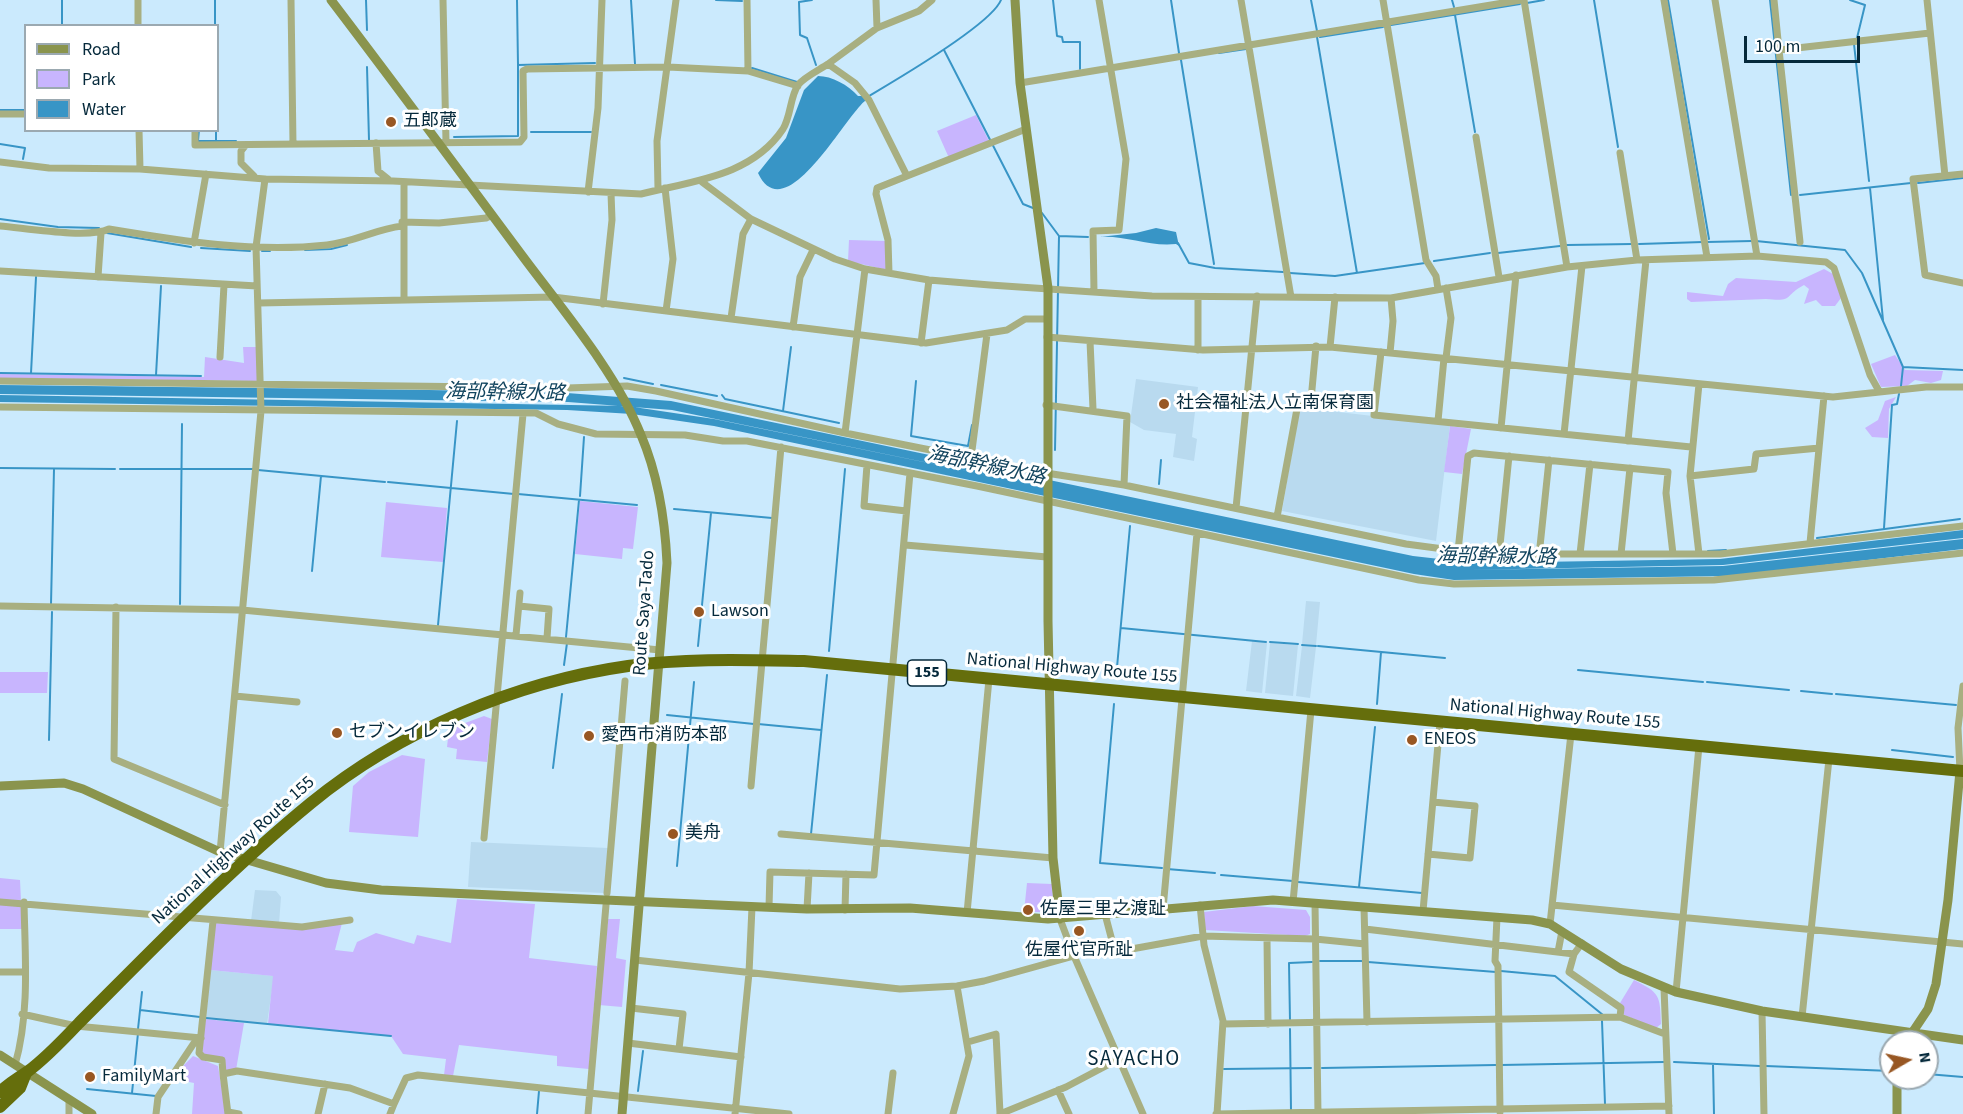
<!DOCTYPE html>
<html>
<head>
<meta charset="utf-8">
<style>
	body { margin:0 }
	#map { position:relative; width:1963px; height:1114px; overflow:hidden; background:#cbeafd; font-family:"Source Sans 3",sans-serif }
	canvas { display:block }
	.legend { position:absolute; left:24px; top:24px; width:195px; height:108px; box-sizing:border-box; background:#fff; border:2px solid #9ba9b1; margin:0; padding:8px 10px; list-style:none; font-size:18px; color:#05293b }
	.legend li { display:flex; align-items:center; gap:12px; height:30px }
	.legend b { width:30px; border:2px solid #9ba9b1 }
	.north { position:absolute; left:1879px; top:1030px; width:60px; height:60px; box-sizing:border-box; background:#fff; border:2px solid #9ba9b1; border-radius:50%; rotate:81deg; font-size:16px; font-weight:700; line-height:24px; text-align:center; color:#05293b }
	.north::after { content:''; display:block; margin:auto; width:21px; height:27px; background:#985723; clip-path:polygon(50% 0,100% 100%,50% 72%,0 100%) }
	.scale { position:absolute; left:1744px; top:36px; width:116px; height:27px; box-sizing:border-box; border:3px solid #05293b; border-top:0; padding-left:8px; font-size:18px; line-height:21px; white-space:nowrap; color:#05293b; -webkit-text-stroke:4px #fff; paint-order:stroke }
</style>
</head>
<body>
<div id="map">
<canvas width="1963" height="1114"></canvas>
<ul class="legend">
<li><b style="height:8px;background:#8a944d"></b>Road</li>
<li><b style="height:16px;background:#c8b5fe"></b>Park</li>
<li><b style="height:16px;background:#3895c6"></b>Water</li>
</ul>
<div class="north">N</div>
<div class="scale">100 m</div>
</div>
<script>
const g = document.querySelector('canvas').getContext('2d');
g.lineJoin = 'round';
function fill(path, color) { g.fillStyle = color; g.fill(path, 'evenodd'); }
function trace(path, color, width, dash) { g.strokeStyle = color; g.lineWidth = width; g.lineCap = dash ? 'butt' : 'round'; g.setLineDash(dash || []); g.stroke(path); }
function label(font, color, halo, rows, align = 'center') {
  g.font = font + ' "Source Sans 3","Noto Sans JP",sans-serif'; g.lineWidth = 6; g.setLineDash([]); g.textBaseline = 'middle'; g.strokeStyle = halo; g.fillStyle = color; for (const [text, x, y, turn = 0] of rows) {
    g.save(); g.translate(x, y); g.rotate((+turn || 0) * Math.PI / 180); g.textAlign = isNaN(turn) ? turn : align; if (halo) g.strokeText(text, 0, 0); g.fillText(text, 0, 0); g.restore();
  }
}
const built = new Path2D(`
	M1136 379 1198 387 1192 437 1197 439 1194 461 1173 457 1176 434 1144 430 1130 422Z
	M1304 408 1450 425 1436 541 1282 511 1299 411Z
	M1306 601 1320 602 1316 645 1302 644Z
	M1252 641 1267 643 1262 693 1246 691Z
	M1270 643 1298 645 1293 696 1265 693Z
	M1302 646 1316 647 1310 698 1296 696Z
	M471 842 608 848 604 893 468 887Z
	M255 890 276 891 281 897 279 924 251 921Z
	M210 970 274 976 267 1024 206 1018Z`);
const green = new Path2D(`
	M976 115 989 141 949 158 937 131Z
	M849 240 886 241 887 270 848 261Z
	M1824 269 1833 274 1841 298 1835 306H1822L1816 300 1804 304 1809 289 1804 285C1783 296 1795 302 1766 299L1691 302 1687 299V292L1723 296 1728 284 1736 278 1796 282Z
	M243 347H257L259 379 256 381 0 378V374L204 377 205 357 244 363Z
	M1895 355 1905 370 1943 371 1941 380 1931 383 1915 380 1907 386 1881 387 1871 364Z
	M1896 397 1889 409 1888 438 1872 437 1865 428 1878 420 1885 401Z
	M1450 426 1471 429 1462 474 1444 472Z
	M580 501 638 507 633 549 623 548 622 559 575 554Z
	M386 502 447 508 443 562 381 557Z
	M0 672H48L47 693H0Z
	M484 716 492 719 487 762 456 759 457 749 447 747 449 729Z
	M402 755 425 759 418 837 349 832 353 786 369 772Z
	M0 878 20 880 21 901 0 900Z
	M1027 883 1052 884 1053 902 1048 912H1024Z
	M457 899 535 904 529 958 597 966 589 1069 557 1066V1056L459 1045 453 1076 444 1075 446 1059 403 1054 391 1036 268 1024 273 976 210 970 215 923 302 929 342 923 335 950 353 952 357 942 376 933 414 944 417 935 451 943Z
	M0 903 22 904V929H0Z
	M1253 906 1306 910 1310 917V934L1305 936 1205 930 1204 912Z
	M608 919H620L616 958 626 960 622 1007 599 1005Z
	M1634 980C1660 993 1660 995 1661 1024L1656 1028 1624 1015 1623 1006 1620 1003Z
	M205 1019 244 1023 236 1070 225 1072 223 1058 204 1054 202 1051Z
	M193 1056 218 1066 226 1114H192L194 1083 184 1081 185 1073 178 1071Z`);
const water = new Path2D(`
	M818 76C832 76 848 85 858 96H864L866 100C845 116 785 231 758 173L786 138 804 90Z
	M1156 228 1176 232 1179 246 1176 244C1149 247 1125 235 1099 237L1136 233Z
	M0 385 429 390 567 393 671 401 1413 556 1475 563 1720 559 1963 530V538L1723 565 1464 570 1723 566 1963 539V549L1729 576 1454 580 1414 574 714 426 632 414 567 410 0 402V395L627 406 714 419 1021 482 672 410 568 402 0 394Z`);
const stream = new Path2D(`
	M62 0V26
	M215 0V26
	M366 0 367 30
	M517 0 518 65
	M631 0 635 64
	M716 0 742 1
	M812 0 799 2 800 35 807 38 816 65
	M1053 0 1057 36 1062 37 1063 42H1080V69
	M1171 0 1179 53
	M1311 0 1317 31
	M1452 0 1454 7
	M1594 0 1618 147
	M1668 0 1709 239
	M1770 0 1791 195
	M1850 0 1865 5 1857 38
	M1527 3 1544 0
	M1455 15 1475 132
	M1391 25 1520 4
	M1317 37 1357 273
	M1320 37 1383 27
	M1854 44 1869 181
	M944 50 1023 204 1033 208
	M1219 53 1246 49
	M1181 60 1214 264
	M367 67 369 140
	M752 68 797 82
	M869 96C896 80 991 25 1001 0
	M0 110H26
	M199 130 198 141H236
	M216 130V141
	M531 132H591
	M454 137 518 136V65L595 63
	M0 144 25 148 23 159
	M1918 183 1963 178
	M1870 188 1883 320
	M1800 195 1911 183
	M1042 213 1059 236 1055 450
	M0 219 58 227 99 228
	M107 233 191 247
	M1059 236 1088 237
	M1756 241 1845 250 1862 273 1903 367 1963 370
	M1707 242 1752 241
	M1178 243 1189 263 1215 268 1283 272
	M1639 244 1703 242
	M1567 245 1632 244
	M201 248 250 251
	M305 250 331 249 347 245
	M262 251H270
	M1498 253 1560 246
	M1434 261 1490 253
	M1290 273 1335 276 1425 263
	M0 373 201 376
	M31 373 36 277
	M156 375 161 286
	M624 378 653 384
	M916 381 911 436 968 446 972 425
	M661 385 717 396
	M1901 386 1903 367
	M722 395 725 399 839 423
	M783 411 791 347
	M0 468 115 469
	M120 469H253
	M258 470 385 482
	M388 482 514 494
	M1159 484 1161 460
	M518 494 637 505
	M580 496 584 437
	M674 509 772 518
	M1884 528 1892 405 1897 404 1899 394
	M1817 538 1960 519
	M1708 551 1726 550
	M312 571 321 476
	M51 604 54 469
	M180 604 182 424
	M438 625 457 421
	M1121 628 1266 642
	M566 637 579 500
	M1270 642 1298 644
	M1302 645 1316 646
	M698 646 711 513
	M1318 646 1445 658
	M829 651 845 469
	M564 665 567 643
	M1578 670 1703 682
	M1116 678 1130 526
	M1707 682 1789 690
	M1801 691 1832 694
	M1836 694 1956 705
	M1114 704 1100 863 1162 868
	M1377 704 1381 652
	M667 715 754 724
	M758 724 821 730
	M49 740 52 612
	M1892 750 1953 757
	M553 768 562 694
	M811 834 827 675
	M677 866 694 682
	M1167 869 1215 873
	M1221 875 1293 881
	M1298 882 1422 893
	M1359 887 1375 727
	M1320 961H1364
	M1368 962 1496 972
	M1501 971 1555 976 1603 1015
	M140 1010 200 1017
	M206 1018 391 1036
	M1290 1021 1289 963 1312 962
	M1602 1021 1605 1104
	M138 1029 142 992
	M1290 1029 1291 1111
	M1674 1062 1760 1066
	M1713 1064 1714 1114
	M1501 1065 1664 1062
	M1766 1066 1891 1071
	M1322 1068 1496 1065
	M1224 1069 1311 1068
	M1927 1074 1963 1077
	M87 1089 156 1096
	M638 1091 643 1051
	M132 1093 138 1033
	M537 1114 539 1091`);
const street = new Path2D(`
	M138 0V26
	M291 0 293 144
	M443 0 446 142
	M747 0 748 71
	M876 0 877 28
	M1241 0 1291 297
	M1383 0 1426 260 1436 276 1438 289
	M1524 0 1567 267
	M1664 0 1707 257
	M1715 0 1757 256
	M1774 0 1779 50 1930 33
	M1927 0 1945 176
	M1779 50 1800 242
	M828 64 877 28 919 11 932 0
	M1020 83 1521 0
	M0 114H26
	M139 130 140 169
	M195 130V145L520 142 524 137 523 71 527 69 668 67 748 71 798 86
	M1476 137 1499 277
	M376 143 378 171 388 179
	M245 146 241 151V163L254 176
	M1620 153 1637 260
	M0 162 49 168 140 169 265 179 393 181 641 194C691 181 751 177 783 129 791 116 790 97 798 85 804 77 819 70 828 64L855 83 869 100 907 176 1026 129
	M1963 174 1913 179 1925 275 1963 283
	M702 182 751 219 835 259 865 269 929 280 990 285 1152 296 1391 298 1567 267 1637 260 1757 256 1826 262 1834 268 1870 375 1879 391
	M665 188 673 259 666 311
	M658 189 657 141 676 0
	M588 192 598 108 602 0
	M402 222 439 223 486 218 492 215
	M0 226C25 228 88 239 109 229 181 241 254 253 327 245 354 242 376 229 402 226
	M194 243 206 174
	M0 271 257 286
	M889 273 888 240 876 194 877 188 907 176
	M98 277 101 233
	M1446 288 1451 318 1446 358
	M1094 292 1093 231 1119 230 1126 159 1099 0
	M404 299V182
	M259 303 553 297 926 343 1007 330 1025 319H1047
	M603 304 612 220 611 193
	M731 318 743 234 751 219
	M793 327 800 277 813 250
	M1047 337 1203 350 1330 347 1833 397 1926 387H1963
	M1090 341 1093 409
	M921 343 929 280
	M1330 347 1335 297
	M1198 350V297
	M1381 352 1374 415 1691 447
	M1390 353 1393 321 1391 298
	M220 357 224 285
	M0 381 567 388 627 386 656 391 845 433 1046 473 1124 485 1406 544 1481 554H1720L1963 526
	M1699 384 1690 476 1699 554
	M1046 405 1127 416 1124 485
	M0 407 536 413 558 424 596 434 685 435 723 441H747L977 486 1419 580 1454 584 1714 580 1963 553
	M1438 421 1444 358
	M1501 428 1516 275
	M845 433 865 269
	M1564 434 1582 266
	M1628 441 1646 260
	M971 458 987 334
	M867 465 864 506 906 511
	M1690 476 1754 469 1756 454 1819 448
	M1236 508 1257 296
	M1277 517 1297 409 1311 400 1316 346
	M1810 543 1824 396
	M905 545 1047 557
	M1458 551 1468 456 1474 453 1668 472 1666 493 1673 554
	M1580 554 1590 464
	M1621 554 1630 468
	M1499 555 1509 456
	M1539 556 1549 460
	M0 606 242 610 660 650
	M519 606 549 609 547 638
	M116 607 114 759 225 805
	M516 635 520 593
	M235 696 297 702
	M1960 771 1958 728 1963 686
	M751 786 781 447
	M781 834 1053 858
	M484 838 523 414
	M220 852 261 411 256 247 265 179
	M1428 854 1470 858 1475 806 1433 802
	M607 893 625 681
	M0 902 302 927 350 920
	M1293 902 1311 710
	M1315 903 1318 1114
	M1200 905 1204 945 1223 1021 1217 1114
	M1552 905 1963 944
	M769 907 770 872 874 875 910 473
	M1364 907 1367 1022
	M807 909 809 873
	M1163 909 1197 533
	M845 910 846 874
	M1423 911 1440 722
	M967 913 989 679
	M1105 914 1115 952 1203 936 1315 939 1365 944
	M1497 917 1495 961 1498 966 1500 1112
	M1060 919 1074 956 1143 1114
	M213 921 199 1053 203 1057 222 1060 223 1074 237 1071 350 1088 394 1104 406 1078 418 1075 789 1114
	M1550 924 1571 734
	M1365 929 1574 954
	M1267 939 1268 1024
	M1582 943 1574 954 1569 972 1621 1008 1620 1017
	M1558 952 1562 931
	M635 960 900 989 957 986 984 981 1074 956
	M0 972H25
	M1664 988 1669 1114
	M1676 992 1699 746
	M631 1008 683 1014 679 1049
	M1762 1011 1764 1114
	M22 1014 76 1026 201 1038
	M1802 1017 1829 759
	M1223 1024 1620 1017 1665 1034
	M968 1042 996 1034 1000 1113
	M628 1043 741 1057
	M15 1065C30 1013 25 955 24 902
	M223 1074 228 1114
	M1058 1090 1069 1114
	M228 1112 239 1114
	M69 1114V1100
	M156 1114 158 1097 194 1043 201 1038
	M318 1114 325 1084
	M390 1114 394 1104
	M588 1114 606 905
	M735 1114 749 973 752 907
	M888 1114 893 1073
	M953 1114 969 1056 957 986
	M1000 1114 1066 1087 1119 1059
	M1216 1114 1669 1106`);
const secondary = new Path2D(`
	M331 0C395 84 458 169 521 254 561 308 616 372 641 435 658 475 665 519 667 563L622 1114
	M1015 0 1020 83 1048 288V621L1053 858 1060 919
	M0 786 64 783 83 789 220 852 326 883 381 890 807 909 910 908 1048 919 1273 900 1532 920 1550 924 1621 969 1676 992 1762 1011 1963 1040
	M1906 1042 1928 1009 1936 984 1948 900 1960 771
	M0 1055 92 1114
	M1897 1078V1114`);
const highway = new Path2D(`
	M0 1092C9 1083 17 1079 27 1072 45 1059 63 1040 79 1023 154 948 228 871 311 803 399 731 515 682 628 666 686 658 746 660 804 661L1963 771
	M0 1107 20 1088 26 1073`);
const markers = [
	[391,122,6,"#985723"],
	[1164,404,6,"#985723"],
	[699,612,6,"#985723"],
	[337,733,6,"#985723"],
	[589,736,6,"#985723"],
	[1412,740,6,"#985723"],
	[673,834,6,"#985723"],
	[1028,910,6,"#985723"],
	[1079,931,6,"#985723"],
	[90,1077,6,"#985723"]
];
const shields = [
	[927,673,39]
];
const shieldNames = [
	["155",927,673]
];
const poiNames = [
	["五郎蔵",403,122],
	["社会福祉法人立南保育園",1176,404],
	["Lawson",711,612],
	["セブンイレブン",349,733],
	["愛西市消防本部",601,736],
	["ENEOS",1424,740],
	["美舟",685,834],
	["佐屋三里之渡趾",1040,910],
	["佐屋代官所趾",1079,951,"center"],
	["FamilyMart",102,1077]
];
const streetNames = [
	["Route Saya-Tado",645,613,-86],
	["National Highway Route 155",1072,669,5],
	["National Highway Route 155",1555,715,5],
	["National Highway Route 155",234,851,-42]
];
const waterNames = [
	["海部幹線水路",505,394,1],
	["海部幹線水路",986,467,12],
	["海部幹線水路",1496,558,1]
];
const quarterNames = [
	["SAYACHO",1134,1060]
];
fill(built, '#b9daef');
fill(green, '#c8b5fe');
fill(water, '#3895c6');
trace(stream, '#3895c6', 2);
trace(street, '#a8af81', 7);
trace(secondary, '#8a944d', 9);
trace(highway, '#656e0c', 12);
for (const [x, y, r, color] of markers) { const dot = new Path2D(); dot.arc(x, y, r, 0, 2 * Math.PI); g.fillStyle = color; g.fill(dot); trace(dot, '#fff', 2); }
for (const [x, y, w] of shields) { const box = new Path2D(); box.roundRect(x - w / 2, y - 13, w, 26, 4.5); g.fillStyle = '#fff'; g.fill(box); trace(box, '#05293b', 1.5); }
label('bold 16px', '#05293b', null, shieldNames);
label('18px', '#05293b', '#fff', poiNames, 'left');
label('18px', '#05293b', '#fff', streetNames);
label('italic 20px', '#13455f', '#fff', waterNames);
g.letterSpacing = '1.5px';
label('21px', '#05293b', '#fff', quarterNames);
g.letterSpacing = '0px';
</script>
</body>
</html>
